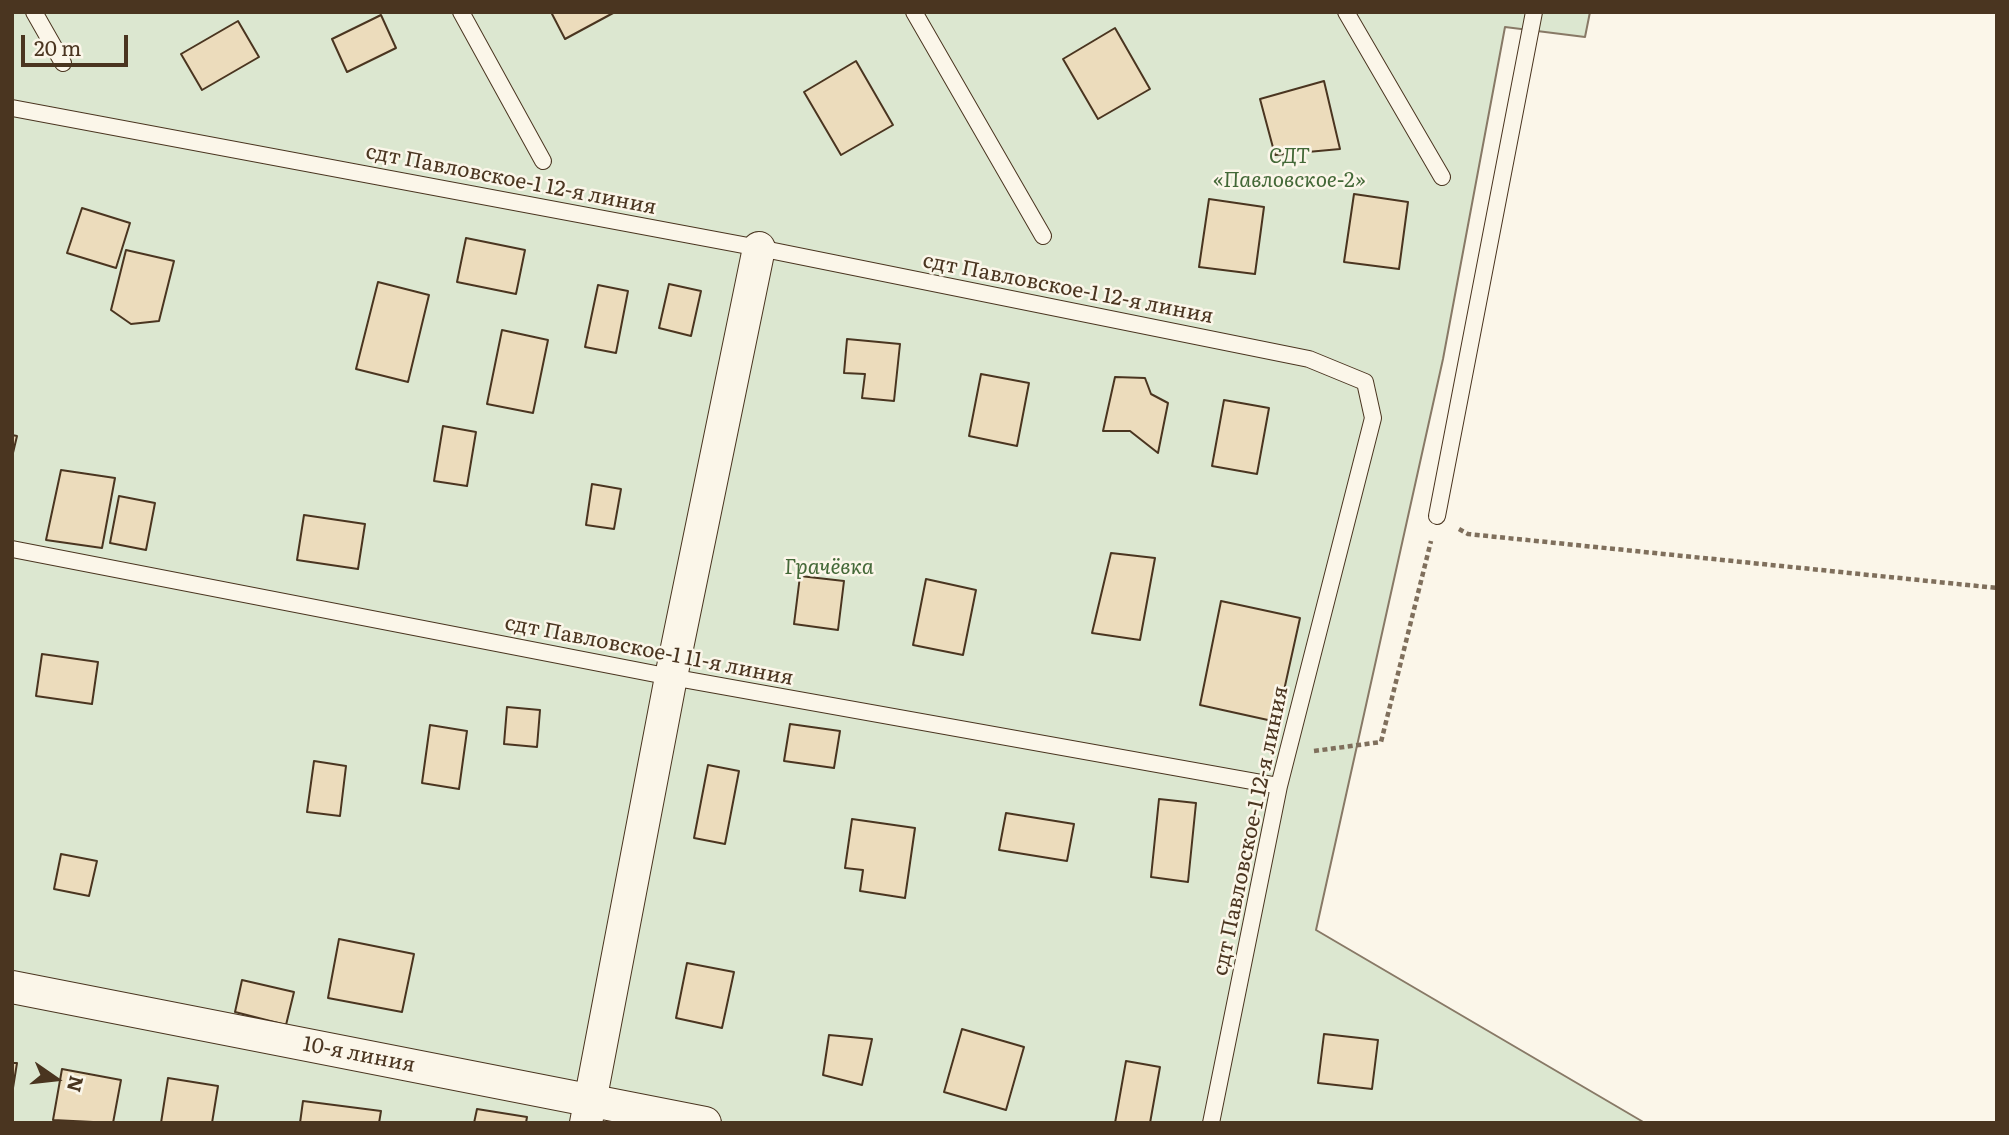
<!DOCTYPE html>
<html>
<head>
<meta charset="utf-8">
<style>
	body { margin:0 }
	#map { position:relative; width:2009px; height:1135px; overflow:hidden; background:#fbf6e9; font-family:Literata,serif }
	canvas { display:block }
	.frame { position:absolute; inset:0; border:14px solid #4a3520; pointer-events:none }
	.north { position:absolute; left:21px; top:1044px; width:70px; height:70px; -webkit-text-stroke:5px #fbf6e9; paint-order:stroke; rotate:104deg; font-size:19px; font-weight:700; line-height:28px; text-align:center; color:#4a3520 }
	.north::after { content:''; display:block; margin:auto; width:24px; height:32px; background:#4a3520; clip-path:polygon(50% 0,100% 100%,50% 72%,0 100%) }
	.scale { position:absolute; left:21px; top:35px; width:107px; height:32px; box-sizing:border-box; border:4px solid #4a3520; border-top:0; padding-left:9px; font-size:21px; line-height:24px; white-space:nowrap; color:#4a3520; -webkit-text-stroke:5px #fbf6e9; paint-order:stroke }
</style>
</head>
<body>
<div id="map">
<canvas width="2009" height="1135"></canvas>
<div class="frame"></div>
<div class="north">N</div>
<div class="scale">20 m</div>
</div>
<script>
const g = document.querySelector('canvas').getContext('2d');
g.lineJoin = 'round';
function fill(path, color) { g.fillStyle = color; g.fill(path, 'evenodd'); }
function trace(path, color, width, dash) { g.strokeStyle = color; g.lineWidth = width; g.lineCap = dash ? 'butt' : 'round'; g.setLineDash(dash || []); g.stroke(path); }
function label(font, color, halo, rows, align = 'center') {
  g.font = font + ' Literata,serif'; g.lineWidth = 5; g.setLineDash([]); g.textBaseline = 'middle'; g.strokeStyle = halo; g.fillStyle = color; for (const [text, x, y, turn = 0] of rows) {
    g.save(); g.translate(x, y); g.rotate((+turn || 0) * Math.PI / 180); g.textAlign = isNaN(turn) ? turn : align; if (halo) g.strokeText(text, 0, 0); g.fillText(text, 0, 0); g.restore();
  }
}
const green = new Path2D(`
	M12 12H1590L1585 37 1505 27 1443 359 1316 930 1645 1123H12Z`);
const building = new Path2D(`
	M551 12H615L565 39Z
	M381 15 396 48 347 72 332 39Z
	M238 21 259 57 202 90 181 54Z
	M1115 28 1150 89 1098 119 1063 59Z
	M856 61 893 125 841 155 804 92Z
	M1324 81 1340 149 1275 155 1260 99Z
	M1354 194 1408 202 1399 269 1344 262Z
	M1209 199 1264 207 1255 274 1199 267Z
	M82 208 130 223 116 268 67 253Z
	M466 238 525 250 516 294 457 282Z
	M126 250 174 261 159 321 131 324 111 310Z
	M378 282 429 295 408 382 356 369Z
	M669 284 701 291 691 336 659 328Z
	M598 285 628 291 616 353 585 347Z
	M502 330 548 340 533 413 487 404Z
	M847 339 900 344 894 401 862 398 865 374 844 373Z
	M981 374 1029 383 1017 446 969 436Z
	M1115 377 1145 378 1151 394 1168 403 1158 453 1130 431H1103Z
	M1224 400 1269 408 1257 474 1212 466Z
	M443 426 476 432 467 486 434 481Z
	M12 435 17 436 12 457Z
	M61 470 115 478 102 548 46 540Z
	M592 484 621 489 614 529 586 525Z
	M119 496 155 503 146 550 110 543Z
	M304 515 365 524 358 569 297 560Z
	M1111 553 1155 558 1140 640 1092 633Z
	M800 576 844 581 838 630 794 624Z
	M926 579 976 590 963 655 913 645Z
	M1221 601 1300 618 1277 722 1200 705Z
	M42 654 98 662 92 704 36 696Z
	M507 707 540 710 537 747 504 744Z
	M790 724 840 731 834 768 784 761Z
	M430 725 467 731 459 789 422 783Z
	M314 761 346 766 340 816 307 812Z
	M708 765 739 771 725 844 694 838Z
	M1159 799 1196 803 1188 882 1151 877Z
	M1006 813 1074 824 1067 861 999 850Z
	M852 819 915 828 905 898 860 891 863 870 845 868Z
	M61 854 97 861 89 896 54 889Z
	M339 939 414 954 402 1012 328 998Z
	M687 963 734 972 722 1028 676 1018Z
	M242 980 294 992 286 1025 235 1012Z
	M962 1029 1024 1047 1006 1110 944 1092Z
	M1324 1034 1378 1040 1372 1089 1318 1083Z
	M829 1035 872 1039 862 1085 823 1075Z
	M1126 1061 1160 1067 1150 1123H1115Z
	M12 1063H17L12 1094Z
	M62 1069 121 1080 113 1123 53 1120Z
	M168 1078 218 1086 212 1123H161Z
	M303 1101 381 1111 379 1123H300Z
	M477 1109 527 1117 526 1123H474Z`);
const path = new Path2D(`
	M1459 529 1468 534 1997 588
	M1314 751 1381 742 1431 541`);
const lane = new Path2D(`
	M34 12 63 63
	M461 12 543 161
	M914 12 1043 236
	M1346 12 1442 177
	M12 108 759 248 1309 359 1365 382 1373 418 1279 786 1211 1123
	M1437 516 1534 12
	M12 549 671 677 1279 786`);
const street = new Path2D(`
	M12 987 705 1123
	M586 1123 671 677 759 248`);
const parkNames = [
	["СДТ",1289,157],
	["«Павловское-2»",1289,181],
	["Грачёвка",829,568]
];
const streetNames = [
	["сдт Павловское-1 12-я линия",511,180,11],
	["сдт Павловское-1 12-я линия",1068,289,11],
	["сдт Павловское-1 11-я линия",649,651,11],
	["сдт Павловское-1 12-я линия",1251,831,-78],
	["10-я линия",359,1055,11]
];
fill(green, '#dce7d0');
trace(green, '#887966', 2);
fill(building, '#ecdcbc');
trace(building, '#4a3520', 2);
trace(lane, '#4a3520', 18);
trace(street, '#4a3520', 34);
trace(path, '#7f6f5c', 4.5, [5, 3.5]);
trace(lane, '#fbf6e9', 16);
trace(street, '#fbf6e9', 32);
label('italic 21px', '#436837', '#fbf6e9', parkNames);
label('21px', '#4a3520', '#fbf6e9', streetNames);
</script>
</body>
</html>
